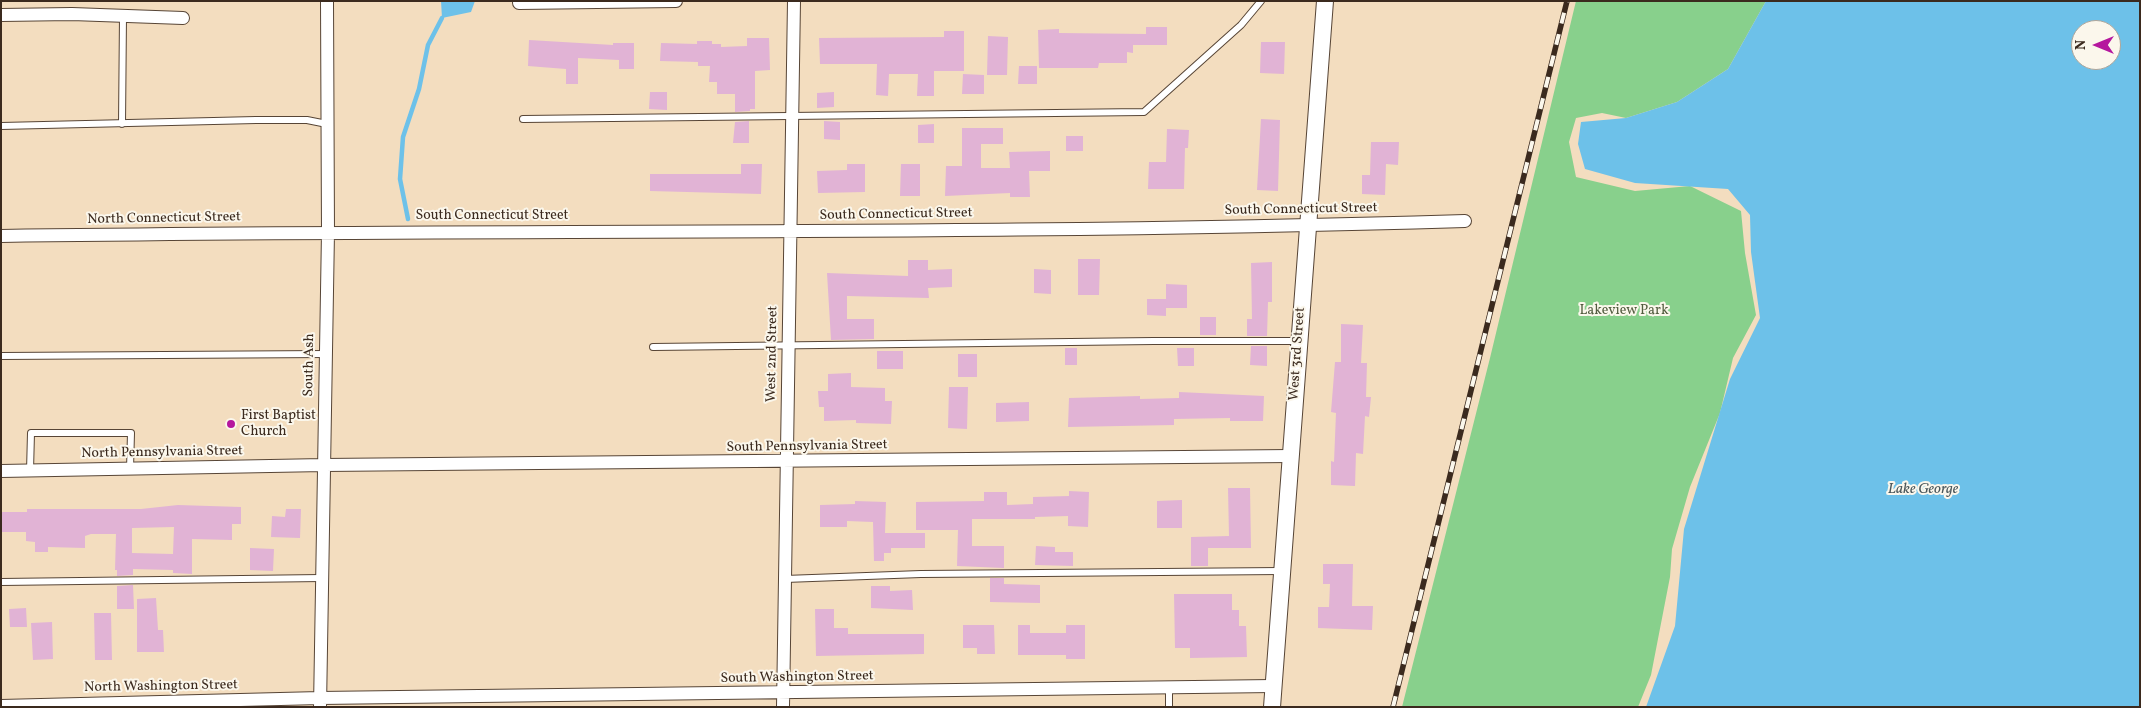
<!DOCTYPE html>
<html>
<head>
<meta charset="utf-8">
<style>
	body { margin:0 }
	#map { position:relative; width:2141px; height:708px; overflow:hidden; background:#f3ddbf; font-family:Vollkorn,serif }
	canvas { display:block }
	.frame { position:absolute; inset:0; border:2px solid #3b2a1e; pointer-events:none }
	.north { position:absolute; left:2071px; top:20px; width:50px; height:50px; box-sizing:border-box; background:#fbf7ec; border:1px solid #aea59a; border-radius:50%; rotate:270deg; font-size:14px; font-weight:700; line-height:20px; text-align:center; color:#3b2a1e }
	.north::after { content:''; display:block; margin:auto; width:18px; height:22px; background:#b5179e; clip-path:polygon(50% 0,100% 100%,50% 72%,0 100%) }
</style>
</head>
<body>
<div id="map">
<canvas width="2141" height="708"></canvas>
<div class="frame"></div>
<div class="north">N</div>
</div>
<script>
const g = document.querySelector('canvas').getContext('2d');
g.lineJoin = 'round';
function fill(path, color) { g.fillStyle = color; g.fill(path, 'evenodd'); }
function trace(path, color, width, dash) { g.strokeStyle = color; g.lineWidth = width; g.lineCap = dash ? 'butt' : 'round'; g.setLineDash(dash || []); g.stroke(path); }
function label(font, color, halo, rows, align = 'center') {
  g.font = font + ' Vollkorn,serif'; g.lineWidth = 4; g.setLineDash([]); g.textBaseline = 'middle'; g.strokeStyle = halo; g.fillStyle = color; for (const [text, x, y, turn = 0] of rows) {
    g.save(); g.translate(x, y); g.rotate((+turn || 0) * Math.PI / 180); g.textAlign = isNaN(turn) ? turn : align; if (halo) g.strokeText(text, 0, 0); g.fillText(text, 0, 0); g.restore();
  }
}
const green = new Path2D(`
	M1576 1H1766L1728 69 1677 102 1626 118 1602 113 1576 118 1569 142 1576 177 1635 191 1690 186 1741 211 1745 253 1756 315 1733 358 1720 413 1690 487 1672 549 1670 577 1651 675 1638 707H1402L1490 358Z`);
const water = new Path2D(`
	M441 1H475L471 12 442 18Z
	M1766 1H2140V707H1646L1675 626 1684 529 1730 379 1760 318 1751 252 1750 215 1728 189 1635 183 1585 169 1578 144 1581 122 1626 118 1677 102 1728 69ZM2081 30H2111V60H2081Z`);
const stream = new Path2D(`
	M408 219 400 179 403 137 419 89 428 45 442 18`);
const building = new Path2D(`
	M1146 27H1167V45H1133V53L1127 52V63H1099L1098 68H1039L1038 30 1059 29V33L1146 34Z
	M944 31H964V71H934V96H917L918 74H889L888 96 876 95 877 64H820L819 38 944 37Z
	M988 36 1008 37 1007 75H987Z
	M747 38H769L770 70 755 71V109H750V111L735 112V94H717V82H709L710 66H698V62L660 61 661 43 697 44V41H712V44H721V47L747 46Z
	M529 40 613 45V43H634V69H619V60L578 58V84H566V69L528 66Z
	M1261 42H1285L1284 74 1260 73Z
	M1019 66H1037V84H1018Z
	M963 74 984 75V94H962Z
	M650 92H667V110L649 109Z
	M834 92V107L817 108V93Z
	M1261 119 1280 120 1278 191 1257 190Z
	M749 121V143H733L735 122Z
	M824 121 840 122V140L824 139Z
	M934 124V143H918V125Z
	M962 128H1003V144H981V168H1010L1009 152 1050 151V171H1029L1030 197H1010V193L945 196 946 166H962Z
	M1167 129 1189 130 1188 148H1185L1184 189H1148L1149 162H1166Z
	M1066 136H1083V151H1066Z
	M1371 142H1399L1398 165 1386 164 1385 195 1362 194V175H1370Z
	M741 164H762L761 194 650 191V174H741Z
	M847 164H865V192L818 193 817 171 847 170Z
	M901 164H920V196H900Z
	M1078 259H1100L1099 295H1078Z
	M908 260H928V270L952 269V287L928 288 929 298 847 296V319H874V339L831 340 827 273 908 276Z
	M1272 262V302H1268L1267 336H1247V319H1252L1251 263Z
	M1034 269 1051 270V294L1034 293Z
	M1166 284 1187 285V308H1166V316L1147 315V299H1166Z
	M1200 317H1216V335H1200Z
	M1341 324 1363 325 1361 363H1367L1366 397H1371L1369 417 1365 416 1363 454 1356 453 1355 486 1331 485V461L1334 462 1336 413 1331 412 1335 362H1341Z
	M1251 346H1267V366L1250 365Z
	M1065 348H1077V365H1065Z
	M1177 348H1194V366H1178Z
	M877 351H903V369H877Z
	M958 354H977V377H958Z
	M851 373V387L885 388V401H892L891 424 856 423V420L824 421V407H819L818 391H828V374Z
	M949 387H968L967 429 948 428Z
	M1179 392 1264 396 1263 421H1230V418L1174 419V425L1068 427 1069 398 1140 396V399L1179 398Z
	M1029 402V421L996 422V403Z
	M1228 488H1250L1251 548H1208V566H1191V537L1229 536Z
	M1069 491 1089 492 1088 527 1068 526V516L1035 517V519H972V546H1004V568L957 566 958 530H916V502L984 501V492H1007V505L1033 504V497L1069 496Z
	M1182 500V528H1157V501Z
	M855 501 886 502 885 533H925V548H891V553H884V561H874L873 522 847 521V527H820V505L855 504Z
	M178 505 241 507V524H232V540L192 539V574L173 573V570L133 569V575L117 576V570H115L116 534H91L85 536V548L48 547V552H35V542L26 541V532H1V512H27V509H141ZM174 527 173 554 132 553V528Z
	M286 509H301L300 538 271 537 272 516 285 517Z
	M1036 546 1055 547V552H1073V566L1035 565Z
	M250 548 274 549 273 571 250 570Z
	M1323 564H1353L1352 606H1373L1372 630 1318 628V607H1329L1330 584H1323Z
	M990 578H1004V584L1040 585V603L990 602Z
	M133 585 134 609H117V586Z
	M871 586H890V591L912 590 913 610 871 608Z
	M1174 594H1232V610H1239V626H1246L1247 657 1190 658V648H1175Z
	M156 598 158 630H163L164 652H137V599Z
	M26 608 27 627H10L9 609Z
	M815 609H834V628H848V634H924V654L816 656Z
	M94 613H111L112 660H95Z
	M52 622 53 659 33 660 31 623Z
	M963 625H994L995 654H977V648H963Z
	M1018 625H1030V633H1066V625H1085V659H1066V655H1018Z`);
const service = new Path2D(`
	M523 119 1144 112 1241 25 1261 1
	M122 124 123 16
	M1 126 256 120H307L327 124
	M653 347 1154 341H1299
	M1 356 326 354
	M30 471 31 433H131L130 469
	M785 579 921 574 1281 571
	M1 582 322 578
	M1169 707V687`);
const minor = new Path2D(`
	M519 3 676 1
	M1 15 72 14 183 18
	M1 236C489 229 977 236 1465 221
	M1 471 324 465 1291 456
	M1 706 320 698 1273 686
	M320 707 328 232 327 1
	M783 707 794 1`);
const tertiary = new Path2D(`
	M1272 707 1325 1`);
const rail = new Path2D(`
	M1393 707 1567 1`);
const markers = [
	[231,424,5,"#b5179e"]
];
const streetNames = [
	["South Connecticut Street",1301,210,-1],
	["South Connecticut Street",896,215,-1],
	["South Connecticut Street",492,216],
	["North Connecticut Street",164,219,-1],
	["West 2nd Street",773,354,-89],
	["West 3rd Street",1298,354,-86],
	["South Ash",310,365,-89],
	["South Pennsylvania Street",807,447,-1],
	["North Pennsylvania Street",162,453,-1],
	["South Washington Street",797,678,-1],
	["North Washington Street",161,687,-1]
];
const parkNames = [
	["Lakeview Park",1624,311]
];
const poiNames = [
	["First Baptist",241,416],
	["Church",241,432]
];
const waterNames = [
	["Lake George",1923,490]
];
fill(green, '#88d08c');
fill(water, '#6dc1e9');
trace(stream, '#6dc1e9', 4.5);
fill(building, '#e1b3d5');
trace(service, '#574536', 8);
trace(minor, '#574536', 14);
trace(tertiary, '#574536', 18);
trace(service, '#fff', 6);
trace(minor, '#fff', 12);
trace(tertiary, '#fff', 16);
trace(rail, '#3b2a1e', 5.5);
trace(rail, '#fbf7ec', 4, [11]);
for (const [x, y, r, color] of markers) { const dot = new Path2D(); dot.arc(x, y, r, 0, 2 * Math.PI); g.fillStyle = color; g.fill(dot); trace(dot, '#fbf7ec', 2); }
label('14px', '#3b2a1e', '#fbf7ec', streetNames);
label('14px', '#525c3f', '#fbf7ec', parkNames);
label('14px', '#3b2a1e', '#fbf7ec', poiNames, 'left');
label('italic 15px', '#4a575b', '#fbf7ec', waterNames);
</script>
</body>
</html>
